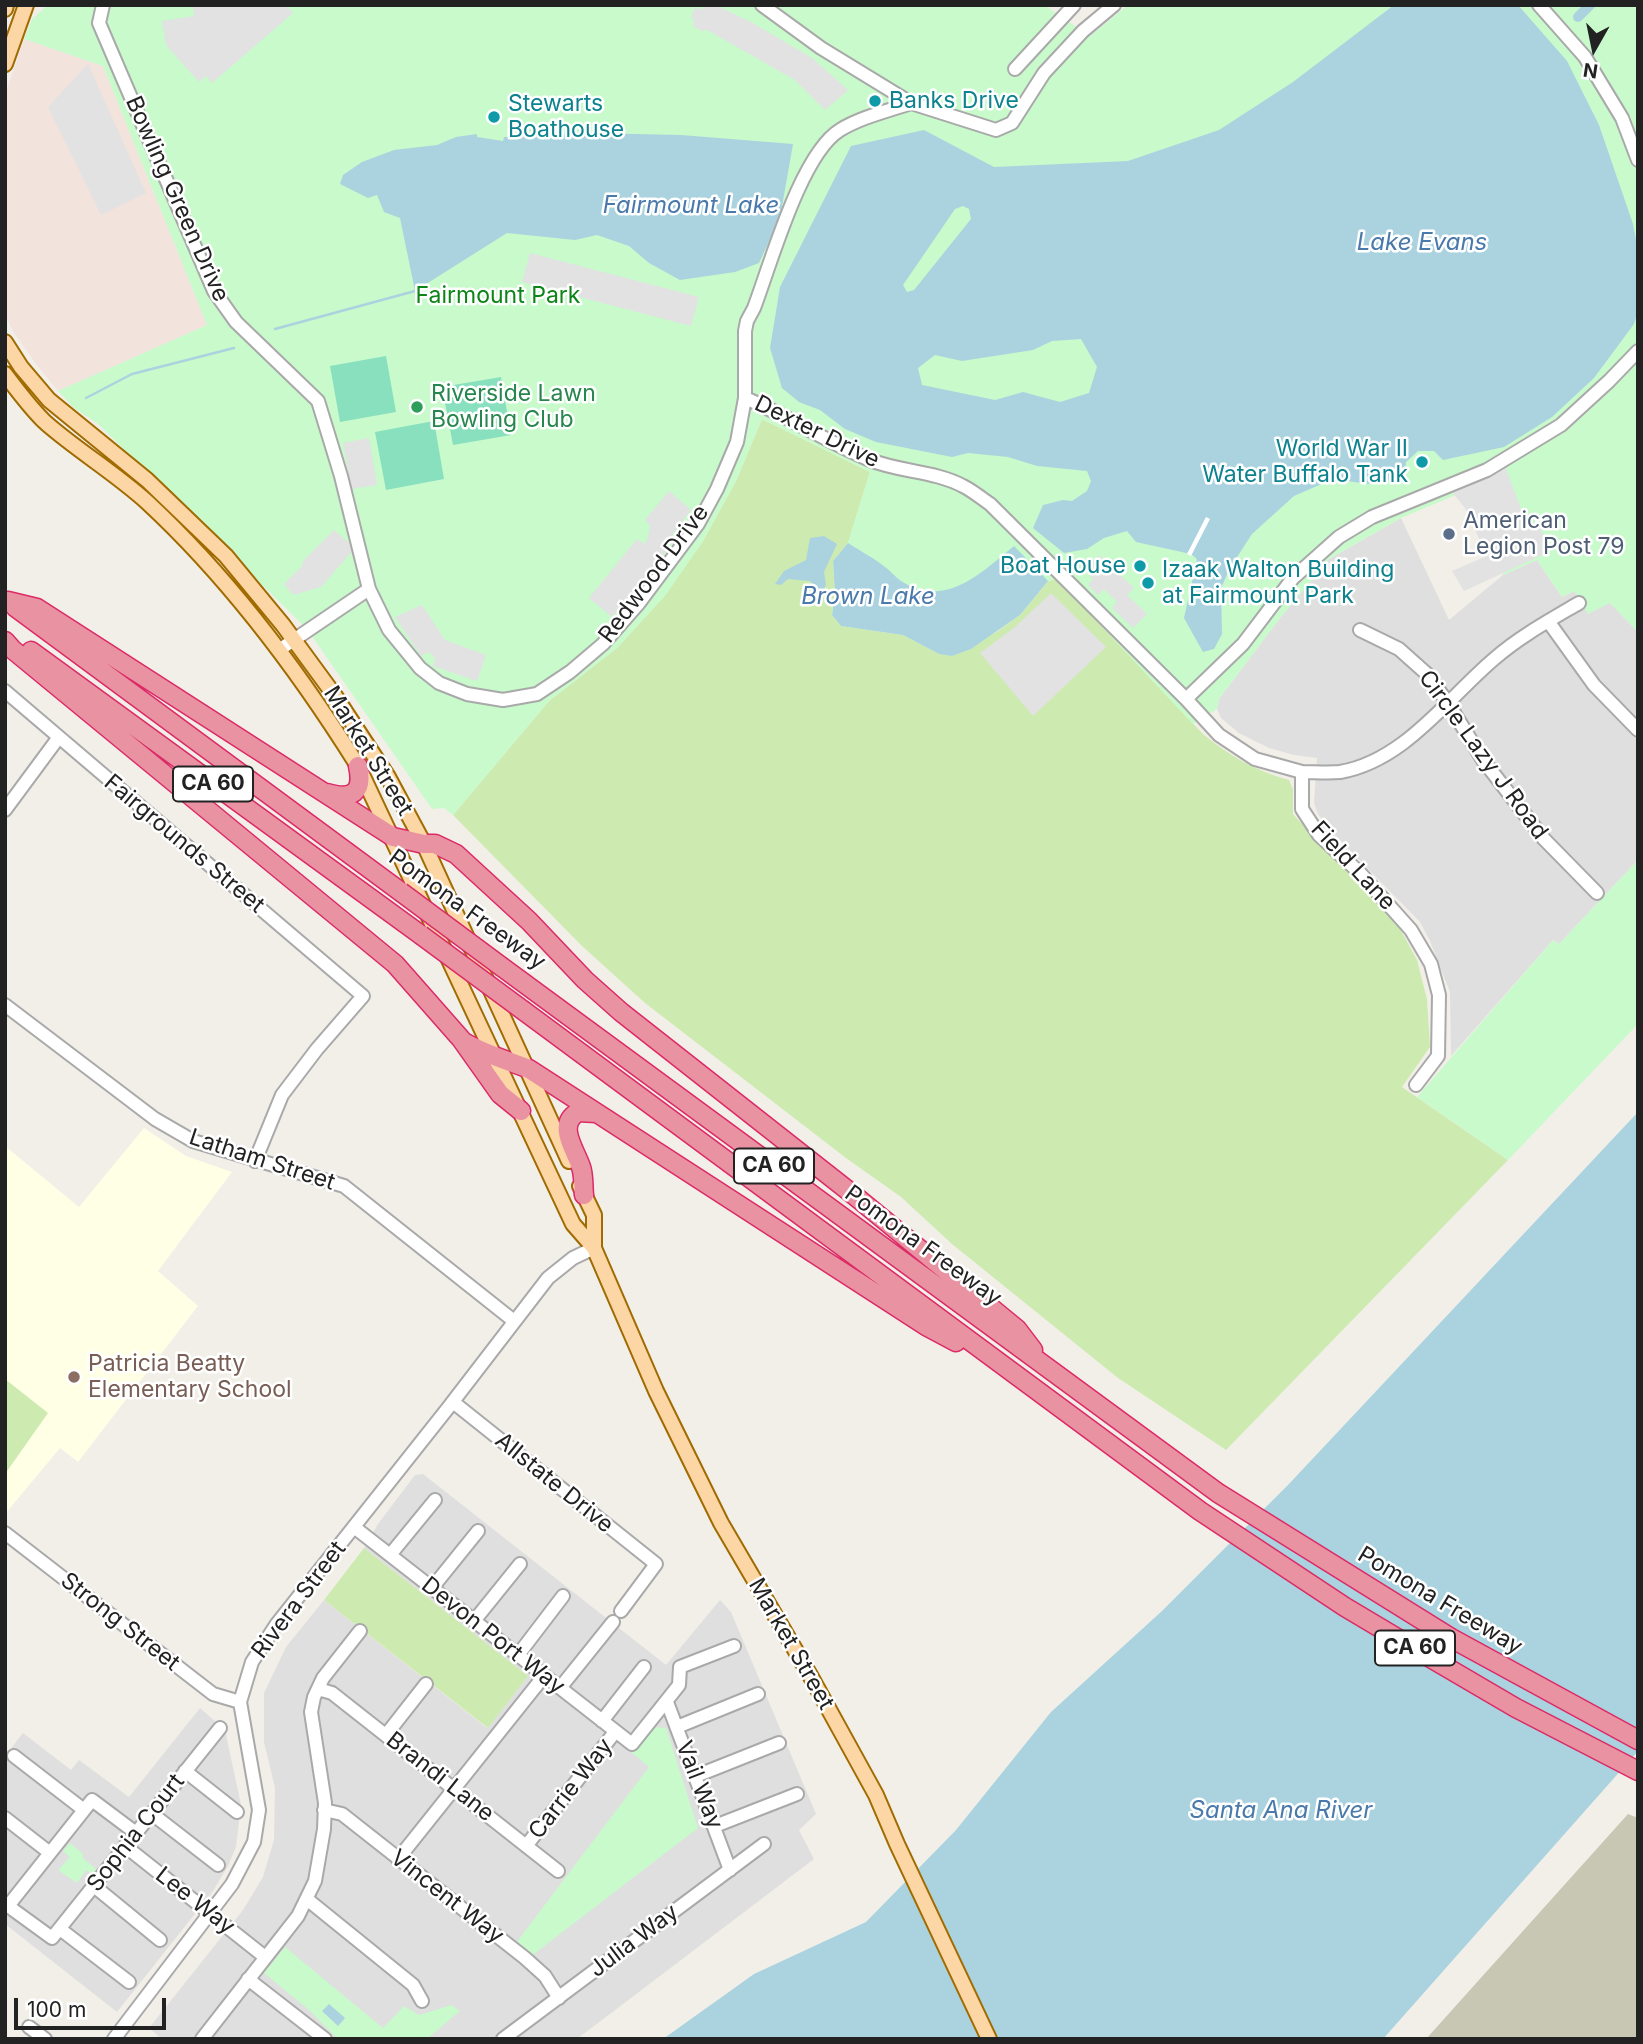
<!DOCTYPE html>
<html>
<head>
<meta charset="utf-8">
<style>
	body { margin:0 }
	#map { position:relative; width:1643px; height:2044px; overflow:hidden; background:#f2efe9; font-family:Inter,sans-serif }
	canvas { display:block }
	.frame { position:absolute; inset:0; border:7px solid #222; pointer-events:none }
	.north { position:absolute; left:1559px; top:14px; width:70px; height:70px; -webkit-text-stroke:5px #fff; paint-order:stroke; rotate:189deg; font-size:19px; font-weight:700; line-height:28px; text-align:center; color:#222 }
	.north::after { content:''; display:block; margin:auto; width:24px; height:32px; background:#222; clip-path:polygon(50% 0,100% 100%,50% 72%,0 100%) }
	.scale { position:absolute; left:14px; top:1998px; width:152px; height:32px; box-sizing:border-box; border:4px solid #222; border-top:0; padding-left:9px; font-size:21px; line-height:24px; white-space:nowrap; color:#222; -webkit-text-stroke:5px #fff; paint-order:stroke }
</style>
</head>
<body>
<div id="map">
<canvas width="1643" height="2044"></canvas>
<div class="frame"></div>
<div class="north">N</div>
<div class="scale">100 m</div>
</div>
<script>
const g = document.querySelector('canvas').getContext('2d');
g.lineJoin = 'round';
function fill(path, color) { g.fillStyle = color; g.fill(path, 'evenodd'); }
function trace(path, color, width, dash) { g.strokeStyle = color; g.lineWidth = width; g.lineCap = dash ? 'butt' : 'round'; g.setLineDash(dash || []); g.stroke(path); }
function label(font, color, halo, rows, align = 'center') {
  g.font = font + ' Inter,sans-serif'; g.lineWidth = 5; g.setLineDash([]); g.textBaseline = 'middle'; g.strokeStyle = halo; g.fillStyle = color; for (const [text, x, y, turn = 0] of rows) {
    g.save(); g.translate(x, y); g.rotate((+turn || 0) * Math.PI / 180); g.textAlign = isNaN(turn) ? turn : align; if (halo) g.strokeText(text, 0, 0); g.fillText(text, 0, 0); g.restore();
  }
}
const residential = new Path2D(`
	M1401 518 1449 620 1503 575 1537 560 1562 597 1574 591 1610 603 1638 632V860L1559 944 1553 940 1451 1056 1450 992 1430 941 1420 922 1330 830 1318 814 1314 803 1317 758 1294 755 1269 748 1239 733 1221 718 1217 709 1219 699 1280 618 1329 559Z
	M423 1474 666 1665 720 1600 731 1612 816 1814 799 1830 814 1859 577 2039H162L149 2028 243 1910 263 1877 274 1840 275 1788 264 1742V1693L286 1647 324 1600 487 1728 528 1676 364 1548 378 1524 415 1475Z
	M200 1708 225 1730 241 1805 236 1847 228 1866 213 1891 117 2012 5 1924V1756L23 1733 71 1770 79 1760 129 1797Z`);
const education = new Path2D(`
	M144 1128 186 1156 232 1172 158 1271 198 1306 78 1462 60 1448 5 1514V1146L79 1207Z`);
const military = new Path2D(`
	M24 39 103 66 207 325 58 391 36 364 14 333 5 315V95Z`);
const construction = new Path2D(`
	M1628 1814 1638 1818V2039H1426Z`);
const grass = new Path2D(`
	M762 419 870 472 848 543 833 561 835 594 832 615 841 626 903 635 939 654 995 633 1020 615 1048 581 1057 579 1203 734C1230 756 1255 771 1289 780L1293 789V814L1324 848 1391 912 1417 960 1427 999 1430 1047 1402 1087 1508 1160 1226 1450 1118 1378 952 1244 901 1197 846 1158 645 1003 582 946 453 815 549 701 617 648 665 595 703 541 736 481Z
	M5 1379 48 1413 5 1474Z
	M364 1548 528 1676 488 1728 324 1600Z`);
const park = new Path2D(`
	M48 5H1044L1090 36 1128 5H1638V632L1610 603 1588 614 1574 591 1562 597 1537 560 1503 575 1470 489 1401 518 1329 559 1280 618 1219 699 1217 709 1193 724 1057 579 1047 581 1020 615 971 649 952 656 939 654 903 635 841 626 832 615 835 594 833 561 848 543 870 472 762 419 736 481 703 541 665 596 617 648 549 701 453 815 444 808 432 809 307 629 97 423 74 408 58 391 207 325 103 66 24 39 32 19Z
	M1638 860V1024L1508 1160 1417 1097 1553 940 1559 944Z
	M655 1727 666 1728 698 1828 530 1957 516 1943 649 1767 631 1752Z
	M70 1843 83 1854V1858L96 1869 93 1874 86 1870 77 1883 58 1870 70 1857 63 1851Z
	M285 1947 383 2028 404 2006 419 2015 452 2005 460 2011 427 2039H338L310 2011 264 1973Z`);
const pitch = new Path2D(`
	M386 356 396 412 340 422 330 366Z
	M501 377 511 435 453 445 442 387Z
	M434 421 444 479 386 490 375 432Z`);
const parking = new Path2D(`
	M196 5H289L288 7 293 13 212 83 206 76 199 82 166 45 162 21 194 16 193 7Z
	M705 5H715L751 22 812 58 848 90 825 110 795 80 707 30 702 31 693 26 694 20 691 16 695 8 702 9Z
	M88 64 146 193 101 215 48 107Z
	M530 253 699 297 691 326 522 282Z
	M369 438 377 485 351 489 343 443Z
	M1505 466 1527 525 1538 522 1549 549 1540 556 1464 591 1452 571 1487 556 1465 508 1448 487Z
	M669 491 691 510 670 538 665 553 612 617 589 598 637 539 644 544 648 538 650 525 645 520Z
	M334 530 355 548 321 587 293 595 284 584 302 566 303 561Z
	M1099 555 1134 588 1127 595 1147 614 1133 628 1112 608 1117 602 1104 589 1098 595 1088 585 1093 579 1084 570Z
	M1051 593 1106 647 1033 716 980 653 1015 627Z
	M422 605 445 640 486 655 477 681 433 666 435 658 429 652 421 656 395 617Z`);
const water = new Path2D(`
	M1394 5H1518L1567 61 1599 125 1633 224 1638 251V311L1634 324 1594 378 1552 417 1504 447 1443 460 1434 451H1418L1406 462 1405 476 1368 484 1333 479 1294 496 1252 534 1230 568 1221 588 1222 634 1214 649 1203 652 1184 618 1197 559 1191 554 1136 542 1127 531 1104 538 1087 549 1064 553 1033 528 1043 505 1063 500 1072 501 1087 491 1091 481 1087 471 1037 466 1008 457 968 453 952 457 876 442 845 429 820 410 799 402 782 388 770 348 780 287 851 146 924 130 994 167 1128 161 1219 130 1293 82ZM963 206 969 209 971 219 914 290 907 292 903 285 955 209ZM1081 339 1097 367 1089 393 1060 402 1023 392 995 400 922 385 918 368 935 355 962 361 1033 350 1052 341Z
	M589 133 681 135 793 144 780 218 759 263 735 272 680 280 649 263 629 246 597 235 575 240 507 233 415 291 400 218 384 212 377 195 368 198 340 184 343 175 362 162 394 150 437 145 456 137 477 134V137L503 141 504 137Z
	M824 536 837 544 824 572 826 585 823 591 814 587 810 581 788 579 781 585 775 584 784 571 806 560 810 538Z
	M848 543C860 551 874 558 885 567 891 571 895 577 901 581 945 610 982 572 1014 546L1048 581 1020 615 971 649 952 656 939 654 903 635 841 626 832 615 835 594 833 561Z
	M1638 1112V1751L1383 2039H663L754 1974 866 1922 956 1830 1051 1712 1162 1611 1288 1485Z
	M329 2004 345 2018 338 2026 322 2011Z`);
const pier = new Path2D(`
	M1206 517 1210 519 1191 556 1187 554Z`);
const stream = new Path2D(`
	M275 329 415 291
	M86 398 132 374 234 348`);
const canal = new Path2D(`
	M1578 17 1590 5`);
const minor = new Path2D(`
	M103 5 99 23 214 291 236 322 318 401 341 476 369 589 389 630 420 668 439 683 467 694 503 700 537 694 570 672 603 644 639 603 698 524 717 489 737 442 745 398V331L747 321 754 308C771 263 801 154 840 130 861 117 888 111 911 103
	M762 5 821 48 911 103 996 130 1012 123 1044 73 1083 31 1114 5
	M1539 5 1585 57 1622 118 1638 160
	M1015 69 1074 5
	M745 398C788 416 827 442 870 460 900 472 935 471 963 486 973 491 981 498 990 504L1186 699 1219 735 1255 759 1302 772V809L1319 835 1361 874 1411 930 1431 964 1439 995 1438 1056 1416 1085
	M1548 621 1594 685 1638 730
	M1360 630 1399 649 1427 674 1448 703 1483 760 1544 839 1597 893
	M279 650 369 589
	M5 691 363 996 317 1049 282 1095 255 1161
	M1186 699 1243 644 1293 578 1339 537 1372 517 1487 470 1561 425 1609 381 1638 351
	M1302 772C1314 772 1328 773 1340 772 1404 761 1447 699 1494 659 1519 637 1550 620 1579 603
	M5 810 59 737
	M5 1005 155 1119 193 1141 344 1186 514 1321
	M453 1402 656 1564 621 1611
	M354 1527 632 1744 679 1685 680 1667 734 1646
	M5 1533 213 1694 240 1702
	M390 1555 435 1500
	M432 1588 478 1531
	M474 1621 520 1564
	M518 1655 563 1596
	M560 1688 613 1622
	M318 1689 332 1693 558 1871
	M667 1702 730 1870
	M602 1721 644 1667
	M677 1727 758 1694
	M386 1735 426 1684
	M14 1756 84 1810
	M185 1771 237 1812
	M696 1776 779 1743
	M324 1810 342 1814 525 1958 545 1976 559 1998
	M151 1813 218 1865
	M5 1818 50 1853
	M715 1826 797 1794
	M136 1833 92 1800 8 1906 52 1938 220 1728
	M125 1846 265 1957
	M526 1846 615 1732
	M398 1859 544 1676
	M94 1886 160 1940
	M308 1900 413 1985 422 2001
	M60 1929 129 1982
	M248 1979 325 2039
	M29 2027 45 2039
	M114 2039 232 1884 254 1842 259 1810 240 1702 252 1662 276 1625 448 1408 548 1278 573 1258 594 1248
	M202 2039 298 1916 315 1881 324 1829 325 1803 311 1712 314 1697 323 1678 360 1631
	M503 2039 764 1844`);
const major = new Path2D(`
	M5 9 6 5
	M5 64 26 5
	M5 342 21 367 49 400 147 480 226 556 283 625 335 696 388 777 424 844 569 1161
	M5 374C18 391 31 409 46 423 78 451 115 473 147 502 230 579 298 670 358 766L573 1224 594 1248 656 1391 721 1523 811 1677 876 1795 897 1844 989 2039
	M580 1186 594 1215V1248`);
const highway = new Path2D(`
	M8 601 37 608 393 837 424 844H435L456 854 529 921 585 980 621 1012 855 1196 1017 1329 1033 1350
	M15 607 401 892
	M5 641 12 649 395 964 461 1039 500 1094 521 1111
	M31 651 421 935
	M327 793C352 800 364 793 358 766
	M502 967 1218 1493 1451 1638 1638 1740
	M524 1011 1200 1511 1345 1607 1434 1660 1516 1708 1638 1771
	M464 1042C484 1054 507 1060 529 1069L926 1326 956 1342
	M584 1195C583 1186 584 1175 581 1167 575 1149 556 1125 578 1112L596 1113`);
const highwayBridge = new Path2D(`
	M401 892 502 967
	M421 935 524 1011`);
const markers = [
	[875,101,7,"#0f9aa8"],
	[494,117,7,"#0f9aa8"],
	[417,407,7,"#2e9e5b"],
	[1422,462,7,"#0f9aa8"],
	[1449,534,7,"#5c6f8a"],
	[1140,566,7,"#0f9aa8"],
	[1148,583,7,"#0f9aa8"],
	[74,1377,7,"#8d6e63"]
];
const shields = [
	[213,784,80],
	[774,1166,80],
	[1415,1648,80]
];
const shieldNames = [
	["CA 60",213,784],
	["CA 60",774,1166],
	["CA 60",1415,1648]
];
const cultureNames = [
	["Banks Drive",889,101],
	["Stewarts",508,104],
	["Boathouse",508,130],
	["World War II",1408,449,"right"],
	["Water Buffalo Tank",1408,475,"right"],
	["Boat House",1126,566,"right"],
	["Izaak Walton Building",1162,570],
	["at Fairmount Park",1162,596]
];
const streetNames = [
	["Bowling Green Drive",177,199,66],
	["Dexter Drive",817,432,26],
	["Redwood Drive",654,574,-53],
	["Market Street",368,751,58],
	["Circle Lazy J Road",1483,755,54],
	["Fairgrounds Street",184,844,40],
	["Field Lane",1353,866,47],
	["Pomona Freeway",467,910,36],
	["Latham Street",262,1160,18],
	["Pomona Freeway",923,1246,36],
	["Allstate Drive",554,1483,39],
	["Rivera Street",299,1600,-53],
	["Pomona Freeway",1440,1601,31],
	["Strong Street",120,1622,38],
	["Devon Port Way",493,1636,38],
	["Market Street",791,1644,60],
	["Brandi Lane",440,1777,38],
	["Vail Way",699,1785,69],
	["Carrie Way",571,1789,-52],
	["Sophia Court",136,1833,-52],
	["Vincent Way",447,1897,38],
	["Lee Way",195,1901,38],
	["Julia Way",634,1941,-37]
];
const parkNames = [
	["Fairmount Park",498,296]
];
const leisureNames = [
	["Riverside Lawn",431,394],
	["Bowling Club",431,420]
];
const serviceNames = [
	["American",1463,521],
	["Legion Post 79",1463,547]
];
const educationNames = [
	["Patricia Beatty",88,1364],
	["Elementary School",88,1390]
];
const waterNames = [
	["Fairmount Lake",691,206],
	["Lake Evans",1422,243],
	["Brown Lake",868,597],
	["Santa Ana River",1281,1811]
];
fill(residential, '#e0dfdf');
fill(education, '#ffffe5');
fill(military, '#f3e3dd');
fill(construction, '#c7c7b4');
fill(grass, '#cdebb0');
fill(park, '#c8facc');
fill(pitch, '#88e0be');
fill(parking, '#e2e2e2');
fill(water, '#aad3df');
fill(pier, '#fff');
trace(stream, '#aad3df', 2.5);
trace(canal, '#aad3df', 10);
trace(minor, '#a9a9a9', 16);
trace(major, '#a06b00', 18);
trace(highway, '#dc2a67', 21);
trace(minor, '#fff', 12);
trace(major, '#fcd6a4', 14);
trace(highway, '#e892a2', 18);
trace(highwayBridge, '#dc2a67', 21, []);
trace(highwayBridge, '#e892a2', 18);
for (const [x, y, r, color] of markers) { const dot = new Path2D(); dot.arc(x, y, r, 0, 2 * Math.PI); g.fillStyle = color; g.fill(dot); trace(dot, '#fff', 2.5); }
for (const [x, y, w] of shields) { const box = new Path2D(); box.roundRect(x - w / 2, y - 17.5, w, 35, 5); g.fillStyle = '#fff'; g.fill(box); trace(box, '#222', 2); }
label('bold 21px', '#222', null, shieldNames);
label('23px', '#0d838f', '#fff', cultureNames, 'left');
label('23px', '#222', '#fff', streetNames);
label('23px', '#0c8416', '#fff', parkNames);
label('23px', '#27864d', '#fff', leisureNames, 'left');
label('23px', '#4e5e75', '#fff', serviceNames, 'left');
label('23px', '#785e54', '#fff', educationNames, 'left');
label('italic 24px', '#4a7aab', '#fff', waterNames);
</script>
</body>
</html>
